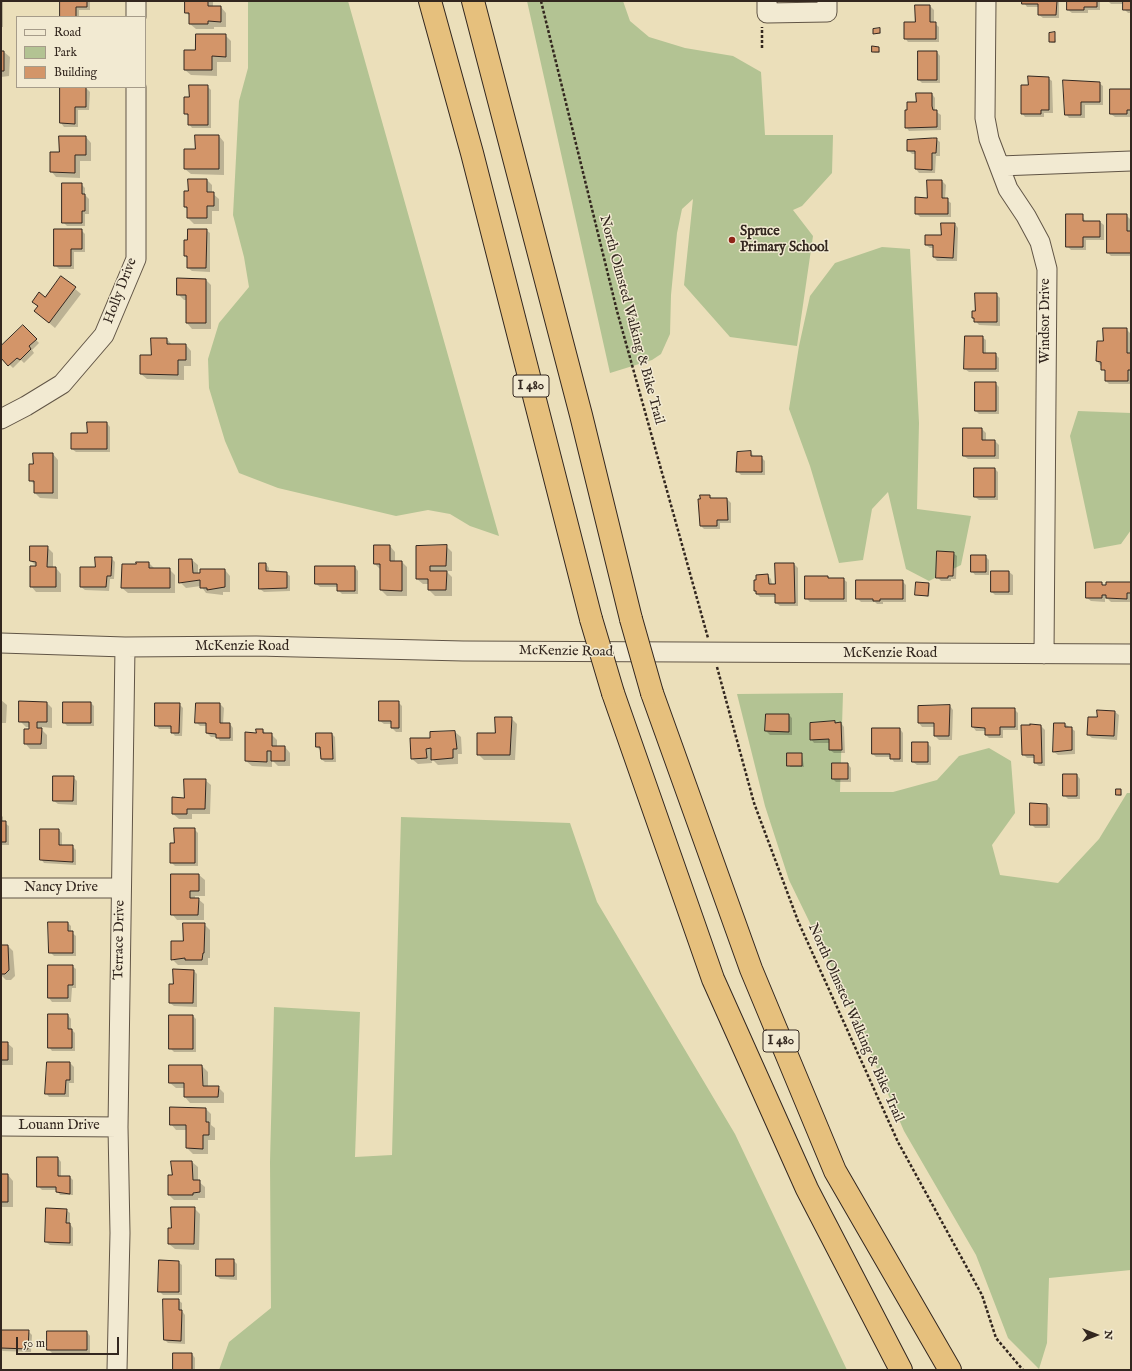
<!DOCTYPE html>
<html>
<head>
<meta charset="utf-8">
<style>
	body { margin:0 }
	#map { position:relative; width:1132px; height:1371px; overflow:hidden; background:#ebdfba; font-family:"IM FELL English",serif }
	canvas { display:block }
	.frame { position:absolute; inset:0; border:2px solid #33271f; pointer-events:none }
	.legend { position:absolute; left:16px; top:16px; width:130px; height:72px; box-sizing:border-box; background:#f2ead2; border:1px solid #a69c8a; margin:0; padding:5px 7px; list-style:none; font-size:12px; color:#33271f }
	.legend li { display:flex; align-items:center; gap:8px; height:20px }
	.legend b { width:20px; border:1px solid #a69c8a }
	.north { position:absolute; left:1076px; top:1315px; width:40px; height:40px; -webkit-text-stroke:3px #f2ead2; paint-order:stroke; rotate:90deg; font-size:11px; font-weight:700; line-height:16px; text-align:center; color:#33271f }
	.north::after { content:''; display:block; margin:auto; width:14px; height:18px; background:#33271f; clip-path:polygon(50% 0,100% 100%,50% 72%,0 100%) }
	.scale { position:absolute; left:16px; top:1337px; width:103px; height:18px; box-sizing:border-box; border:2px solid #33271f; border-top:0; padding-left:5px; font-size:12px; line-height:14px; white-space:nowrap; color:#33271f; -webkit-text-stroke:3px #f2ead2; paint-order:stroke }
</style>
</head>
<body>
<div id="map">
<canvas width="1132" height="1371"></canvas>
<div class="frame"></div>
<ul class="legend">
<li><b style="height:5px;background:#f2ead2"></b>Road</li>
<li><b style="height:11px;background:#b3c393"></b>Park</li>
<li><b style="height:11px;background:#d39569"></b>Building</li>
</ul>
<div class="north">N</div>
<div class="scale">50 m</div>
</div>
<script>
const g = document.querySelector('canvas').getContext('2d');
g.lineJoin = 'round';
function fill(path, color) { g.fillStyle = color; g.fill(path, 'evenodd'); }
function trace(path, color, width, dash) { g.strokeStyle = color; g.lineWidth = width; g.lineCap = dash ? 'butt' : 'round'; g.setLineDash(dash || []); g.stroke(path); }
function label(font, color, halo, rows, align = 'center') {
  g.font = font + ' "IM FELL English",serif'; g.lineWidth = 3; g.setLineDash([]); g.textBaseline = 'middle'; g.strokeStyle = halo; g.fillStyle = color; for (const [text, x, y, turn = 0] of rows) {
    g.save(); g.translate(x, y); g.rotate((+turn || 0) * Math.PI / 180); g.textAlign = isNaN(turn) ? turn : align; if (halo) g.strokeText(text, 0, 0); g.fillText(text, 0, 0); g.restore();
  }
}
const green = new Path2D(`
	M248 1H348L499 536 470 526 450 514 428 510 396 516 278 488 239 473 225 441 209 388 208 359 219 323 249 287 244 257 233 215 239 101 248 68Z
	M527 1H623L630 21 649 37 685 48 733 56 761 72 765 135H833L832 173 802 206 793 210 813 236 797 346 730 337 684 285 693 199 682 209 677 233 671 295 670 334 661 354 652 360 610 373Z
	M882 247 910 249 919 423 917 509 971 516 961 565 929 581 906 569 888 492 872 509 863 560 839 563 810 466 789 409 799 346 810 296 835 263Z
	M1078 411 1131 413V530L1121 544 1094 549 1070 436Z
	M843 693 840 792H893L937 780 959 756 989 748 1011 761 1015 813 992 845 1000 875 1058 883 1099 839 1127 793H1131V1270L1049 1278 1047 1343 1039 1369 1008 1338 976 1255 904 1131 847 999 789 880 765 806 737 694Z
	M401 817 570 823 597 902 735 1134 847 1370H219L229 1342 271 1308 270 1162 274 1007 360 1012 355 1157 392 1155Z`);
const shadow = new Path2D(`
	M1 1H3V27H1Z
	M61 1H90V10H79V17H61Z
	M186 1H213V7H221L226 13V27H214V29H196L190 24V16L186 13Z
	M1023 1H1059V18H1043L1039 15V7H1027Z
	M1068 1H1100V10H1088V13H1072L1068 10Z
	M1108 1H1131V13H1128L1124 9V4H1111Z
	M916 6H930L934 10V23L939 27V42H908L905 38 916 23Z
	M880 29 881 34 874 33Z
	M1054 33 1056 43H1052L1050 42Z
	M225 35 231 41V62H217V76L191 75 185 70 196 51Z
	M879 48 880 53H875L873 52Z
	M1 52H4L10 57 9 76 1 77Z
	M937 52 940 56V83H922L919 80Z
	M1048 78 1052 81 1053 113H1044V117H1025L1022 113 1029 86Z
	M1099 83 1103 86V105H1085V118H1069L1066 114Z
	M207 86 211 90V128H192L189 124V117L185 113 190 98Z
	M86 88 90 92 89 110H78V127H64L61 123Z
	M1131 90 1130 117H1115L1111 114Z
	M932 94 935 98V111L941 115V130L909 131 906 127 917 103Z
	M219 136 224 142V175L191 174 185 169 196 150Z
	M86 137 91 143V161H80V178L56 177 51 171 60 153Z
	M936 139 940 142V156H936L935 173H919L916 169V154H912L908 150Z
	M207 180 212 185V193L219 199V211H212V224H194L188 218V210L185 207V192H189Z
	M942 181 946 185 945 199 951 203V217H920L916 213Z
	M81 184 85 188V195L89 199V214H85V226H67L63 222Z
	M1126 215 1130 219 1131 256H1111L1108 253Z
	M1082 216 1086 222H1100L1104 225V240H1086V250H1071L1067 246Z
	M955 224 958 228 957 261H937L934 257V248H930L926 245 942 237Z
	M81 230 85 234V252H74V269H59L55 265Z
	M206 230 210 233V272L192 271 188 268V259L185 256 188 241Z
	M61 277 81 294 55 328 35 311 38 307 33 302 46 298Z
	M206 280 211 285V329H192L187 323V300H184L178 294Z
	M996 294 1000 298V326L979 325 973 318Z
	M23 326 39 343 32 350 34 353 24 363 21 360 13 368 1 356V347Z
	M1126 329 1130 333 1131 384H1109L1106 381V373L1097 361 1104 342Z
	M982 337 986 340V354H995L999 358V372H969L965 369Z
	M167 339 172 345H186L191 351V366H184V380L147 379 141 374 152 356Z
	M995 383 999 387V414H979L976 411Z
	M107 423 110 427V452H76L72 449 88 434Z
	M982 429 986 433V441H995L999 445V459H968L964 456Z
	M751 452 754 457H761L765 461V475H741L737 471Z
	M53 454 58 460V499L40 498 35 493V485L30 480 34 465Z
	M995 469 998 472V500H979L975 497Z
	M709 496 713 499H727L731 503V523H720V529H704L701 526Z
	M390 546 395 552V562H402L407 567V596H387L381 590V570L375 564Z
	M446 546 452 552V571H446L452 577V596H435L429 590V584H423L417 579Z
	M47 547 53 553V568H56L61 574V592H36L31 586 37 567 31 561Z
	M953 553 957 556 956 579H951V581H941L937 577Z
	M985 556 989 560V575H975L972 571Z
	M111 558 115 562 114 579H110L109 591 85 590 81 587Z
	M180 560H192L198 565V574L225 570 230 576V592H223V595L206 593 201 586 186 588 180 582Z
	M149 563 155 569H169L175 575V593H128L122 588 123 565Z
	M266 564 269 568V572L286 573 290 576V591L264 592 260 589Z
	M776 564H794L798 568V606H780L776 603V597H760L757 594V581L767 575 771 579 772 585H776Z
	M355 567 358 571V594H342L338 590V587H320L316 584Z
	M1009 572 1013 575V595H995L992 592Z
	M827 576 830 579H843L847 582V602H810L806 598Z
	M903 582 906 585V602H883V604H877L875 602H861L857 598Z
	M1101 583 1104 586 1131 583 1130 602H1111L1108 599H1105V602L1091 601 1087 598Z
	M929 584 930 585 929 597 916 594Z
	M1 700 7 705 6 723H1Z
	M398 702 402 706V732H396L392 728V724H384L380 721Z
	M47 703 52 708V728L42 727V730L47 735V749H30L25 743 30 727H26L20 721Z
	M91 703 94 706V726H67L64 722Z
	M179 704 183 708 182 736H175L172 732V729H159L156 725Z
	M220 704 224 708 223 724H230L233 728V741H220L217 737H211L207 733V726H200L196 722Z
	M950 706 953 710 952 740H939L935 736V727H922L919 723Z
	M1014 709 1018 713V730H1003V738H989L986 735V731H976L973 727Z
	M1098 711 1115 712 1119 715 1117 740 1092 738 1088 735 1098 718Z
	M767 715H789L792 718V735H770L766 731Z
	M511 718 517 724 515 760H484L478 754Z
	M835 722 841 723 844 727 845 753H834L830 750V743H814L811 739Z
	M1065 724 1075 731V754L1058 755 1054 752Z
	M1031 726H1041L1045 730V766H1039L1035 763V758H1027L1023 754Z
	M900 729 903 733V762H894L891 757H876L873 754Z
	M263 730 266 734H271L277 740V747H285L290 753V766H278L272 760V767L252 766 246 761 257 734Z
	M455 732 461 737 462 754H458V764L438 765 431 758 432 763 418 764 412 759 431 739Z
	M332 734 335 737 336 762H325L321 759 320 750 317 747Z
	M927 743 931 747V765H917L913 762Z
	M788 754H802L804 767H790Z
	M848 764 851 768V782H836L833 779Z
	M1077 775 1080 779V799H1068L1064 795Z
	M73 777 77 781V805L58 804 54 801Z
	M205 780 211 785 210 814H192V819H179L173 814 185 799Z
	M1121 790 1122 796H1118L1117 794Z
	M1047 805 1050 808V828H1035L1031 824Z
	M1 815 3 817V822L9 826V845H1Z
	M194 829 198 833V866H175L171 862 175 844Z
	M59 830 62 833V846H72L76 850V865L44 863 41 859Z
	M199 875 205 880V896H195V899H198L204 904V920H177L172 914Z
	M68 923 71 926V932L76 936V956H54L50 952Z
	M204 924 210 930V958H208V965H178L172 959 184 942Z
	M1 946H8L13 951 15 976 11 980H6L1 975Z
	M49 966H72L76 969V988H72L71 1002H52L49 998Z
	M194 971 197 974V1007L174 1006 170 1003 174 985Z
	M68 1015 71 1019V1029L75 1033V1051H52L49 1047Z
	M193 1016 196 1019V1052H174L170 1048Z
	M1 1042 7 1043 13 1048V1065H1Z
	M70 1063 74 1067V1083H69V1097H49L46 1093Z
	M202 1066 208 1072V1087H218L224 1093V1103H190L185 1097V1088H176L170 1083Z
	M206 1109 211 1114V1125L215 1128V1140H208V1154H193L187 1148V1130H176L171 1124Z
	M58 1158 61 1162V1177H70L73 1180V1195H60L57 1190H42L38 1186Z
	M172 1162H192L198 1167V1181L205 1187V1198H198V1200H174L169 1195 173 1176Z
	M1 1175H8L13 1181V1207H1Z
	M194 1208 200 1214 199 1250 175 1249 169 1244 172 1229Z
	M66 1210 70 1213V1224L73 1228V1246L50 1245 46 1242Z
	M233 1260 237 1264V1280L220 1279 217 1276Z
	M178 1262 182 1265V1295H163L159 1291Z
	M178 1300 182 1303V1311L185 1315V1344L168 1343 165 1340Z
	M1 1331H28L32 1335 31 1352 3 1351 1 1350Z
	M87 1332 90 1336V1353H52L48 1349Z
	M192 1354 195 1358V1370H174Z`);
const building = new Path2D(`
	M60 1H87V7H76V17H60Z
	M185 1H208V6H221V22L208 21V24H189V13H185Z
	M1022 1H1057L1056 15H1038V4H1022Z
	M1067 1H1097V7H1084V10H1067Z
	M1123 1H1131V10H1123Z
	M915 5H930V22H936V39H904V22H915Z
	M880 28V33L873 34V29Z
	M1055 32V42H1049V33Z
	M196 34H226V57L212 56V70H184V50H195Z
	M872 46 879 47V52H872Z
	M1 51H4V71H1Z
	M918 51H937V80H918Z
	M1028 76 1049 77V110H1041V114H1021V85H1028Z
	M1063 80 1100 82V102H1081V115H1065Z
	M189 85H208V125H188V114H184V97H189Z
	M60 87H86V107H75V124L60 123Z
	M1110 89H1131V110H1127V114H1110Z
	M916 93H932V106L933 110H937V127L905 128V110H907V102H916Z
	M195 135H219V169H184V149H195Z
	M59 136H86V155H75V173L50 172V152H59Z
	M933 138H937L936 153H932V170L915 169V151H907V140Z
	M188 179H207V192H214V206H207V218H187V207H184V191H188Z
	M927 180H942V198H948V214H915V197L927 198Z
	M62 183H82V194H85V211H82V223H62Z
	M1066 214H1083V221H1100V237H1083V247H1066Z
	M1107 214H1127V231H1131V253H1107Z
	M941 223H955L953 258 933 257V245H925V235H941Z
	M54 229H82V249H71V266H54Z
	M188 229H207L206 268H187V256H184V240H187Z
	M61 276 76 287 49 323 34 311 38 306 32 302 39 292 45 297Z
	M177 278 206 279V323H186V295H177Z
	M975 293H997V322H974V318H972V311H975Z
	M23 325 37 339 29 346 31 349 20 360 17 358 8 366 1 358V346Z
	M1103 328H1127V353H1131V370H1128V381H1105V370H1101V362L1096 361 1097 341H1103Z
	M965 336H983V353H996V369H964Z
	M151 338H167V344H186V360H178V375L140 374V355H151Z
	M975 382H996V411H975Z
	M87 422H107V449H71V433H87Z
	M963 428H982V440H995V456H963Z
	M751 451V456H762V472H736L737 452Z
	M33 453H53V493H34V481H29V464H33Z
	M974 468H995V497H974Z
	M700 495H710V498H727L728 520H717V526H700L698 499H700Z
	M374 545H390V561H402V591L380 590V564H374Z
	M447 545 446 566H430V571H447L446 590H428V579H416V546Z
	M30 546H48L47 567H56V587H30V566H36V562L30 561Z
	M937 551 954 552 953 576H948V578H936Z
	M971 555H986V572H971Z
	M95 557H112L111 576H107L106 587H80V567H95Z
	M179 559H192L193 573H200V569H225V587L207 590V588H200V580L179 583Z
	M136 562H149V568H170V588H121L122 564H136Z
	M259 563H266V571L287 572V588L259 589Z
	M775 563H794L795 603H775V594H756V591H754V580H756V575L768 574 769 584H775Z
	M315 566H355V591H337V584H315Z
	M991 571H1009V592H991Z
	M805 576H828V578H844V599H805Z
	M856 580H903V599H880V601H873V599H856Z
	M916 582 929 583 928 596 915 595Z
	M1086 582H1102V585H1106V582H1131V593H1127V599L1106 598V595H1102V598H1086Z
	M19 701 47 702V722H37V728H42L41 744H24V729H29V722H19Z
	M379 701H399V728H391V721H379Z
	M63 702H91V723H63Z
	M155 703H180L179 733H171V726H155Z
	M196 703H220V723H230V738H216V734L206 733V723H195Z
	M950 705 949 736H934V723H918V706Z
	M972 708H1015V727H1000V735H985V728L972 727Z
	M1097 710 1115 711 1114 736 1087 735 1088 717H1097Z
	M766 714H789V732L765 731Z
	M495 717H512L510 755H477V733H495Z
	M835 721V723L841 722 842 750H829V739L810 740V723Z
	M1054 723H1065V727H1072V750L1053 752Z
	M1030 724 1041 725 1042 763H1034V755H1022L1021 725H1030Z
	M872 728H900V759H890V754H872Z
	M256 729H263V733H272V746H285V761H271V751H267V762L245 761V732L256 733Z
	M455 731 457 749H453V758L431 760V748L426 749 427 758 411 759 410 738H430V732Z
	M316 733H332L333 759H321L320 747H316Z
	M912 742H928V762H912Z
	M787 753H802V766H787Z
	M832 763H848V779H832Z
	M1063 774H1077V796H1063Z
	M53 776H74L73 801H53Z
	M184 779H206L205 809H187V814H172V797L184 798Z
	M1116 789H1121V795H1116Z
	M1030 803 1047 804V825H1030Z
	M1 821H6V842H1Z
	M174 828H195V863H170V843H174Z
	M40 829H59V845H73V862L40 860Z
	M171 874H199V891H190V898H199L198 915H171Z
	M48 922H68V931H73V953H49Z
	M183 923H205L204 953H203L202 960H185V958L171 960V941H183Z
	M1 945H8L9 970 5 974H1Z
	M48 965H73V985H68V998H48Z
	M173 969 194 970 193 1003H169V984H173Z
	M48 1014H68V1029H72V1048H48Z
	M169 1015H193V1049H169Z
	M1 1042H8V1060H1Z
	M47 1062H70V1080H66L65 1094H45Z
	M169 1065H202L203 1086H219L218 1097H184V1083H169Z
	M170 1107 206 1108V1122H209V1135H203V1149L186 1148V1125H170Z
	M37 1157H58V1176H70V1194L56 1192V1187H37Z
	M171 1161H192L193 1180H200V1192L193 1193V1195H168V1175H172Z
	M1 1174H8V1202H1Z
	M171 1207H195L194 1244H168V1228H171Z
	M46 1208 67 1209 66 1223H70V1243L45 1242Z
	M216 1259H234V1276H216Z
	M159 1260 179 1261V1292H158Z
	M163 1299H179V1310H182L181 1341 164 1340Z
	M1 1330H29L28 1349 1 1348Z
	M47 1331H87V1350H47Z
	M173 1353H192V1370H173Z`);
const path = new Path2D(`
	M541 1 617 311 708 638
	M762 48V27
	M717 667 754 803 798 921 898 1142 982 1295 996 1338 1023 1370`);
const minor = new Path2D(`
	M767 1V13L827 12V1
	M986 1 985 118 989 139 1008 189 1026 216 1040 242 1047 269 1044 654
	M136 17V1
	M1000 166 1131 161
	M1 419 26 406 62 384 104 335 136 259V87
	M1 643 125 647 256 646 463 651 1131 654
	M1 888H121
	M1 1126 118 1127
	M117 1370 120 1233 118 1127 125 647`);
const highway = new Path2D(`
	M430 1 472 153 591 619
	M473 1 581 415 631 619
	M613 693 713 979 807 1189 901 1370
	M652 693 751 969 835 1171 950 1370`);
const highwayBridge = new Path2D(`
	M591 619 613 693
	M631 619 652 693`);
const markers = [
	[732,240,4,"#8f2418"]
];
const shields = [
	[531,386,36],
	[781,1041,36]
];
const shieldNames = [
	["I 480",531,386],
	["I 480",781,1041]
];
const poiNames = [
	["Spruce",740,232],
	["Primary School",740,248]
];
const streetNames = [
	["Holly Drive",121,291,-69],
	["North Olmsted Walking & Bike Trail",631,320,75],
	["Windsor Drive",1046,321,-90],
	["McKenzie Road",242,647],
	["McKenzie Road",566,652,1],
	["McKenzie Road",890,654],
	["Nancy Drive",61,888],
	["Terrace Drive",120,940,-89],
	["North Olmsted Walking & Bike Trail",855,1023,66],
	["Louann Drive",59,1126]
];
fill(green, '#b3c393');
fill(shadow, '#0003');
fill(building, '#d39569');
trace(building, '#33271f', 1);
trace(minor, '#615546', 21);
trace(highway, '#33271f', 24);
trace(path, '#33271f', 2.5, [3, 2]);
trace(minor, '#f2ead2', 19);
trace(highway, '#e6c07d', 22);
trace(highwayBridge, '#33271f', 24, []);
trace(highwayBridge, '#e6c07d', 22);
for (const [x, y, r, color] of markers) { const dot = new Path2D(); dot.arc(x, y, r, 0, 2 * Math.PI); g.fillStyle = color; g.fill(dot); trace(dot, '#f2ead2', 1.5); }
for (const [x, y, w] of shields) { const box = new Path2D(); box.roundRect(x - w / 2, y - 11, w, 22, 3); g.fillStyle = '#f2ead2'; g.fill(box); trace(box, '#33271f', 1); }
label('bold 13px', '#33271f', null, shieldNames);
label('bold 14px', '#33271f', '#f2ead2', poiNames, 'left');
label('14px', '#33271f', '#f2ead2', streetNames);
</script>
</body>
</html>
